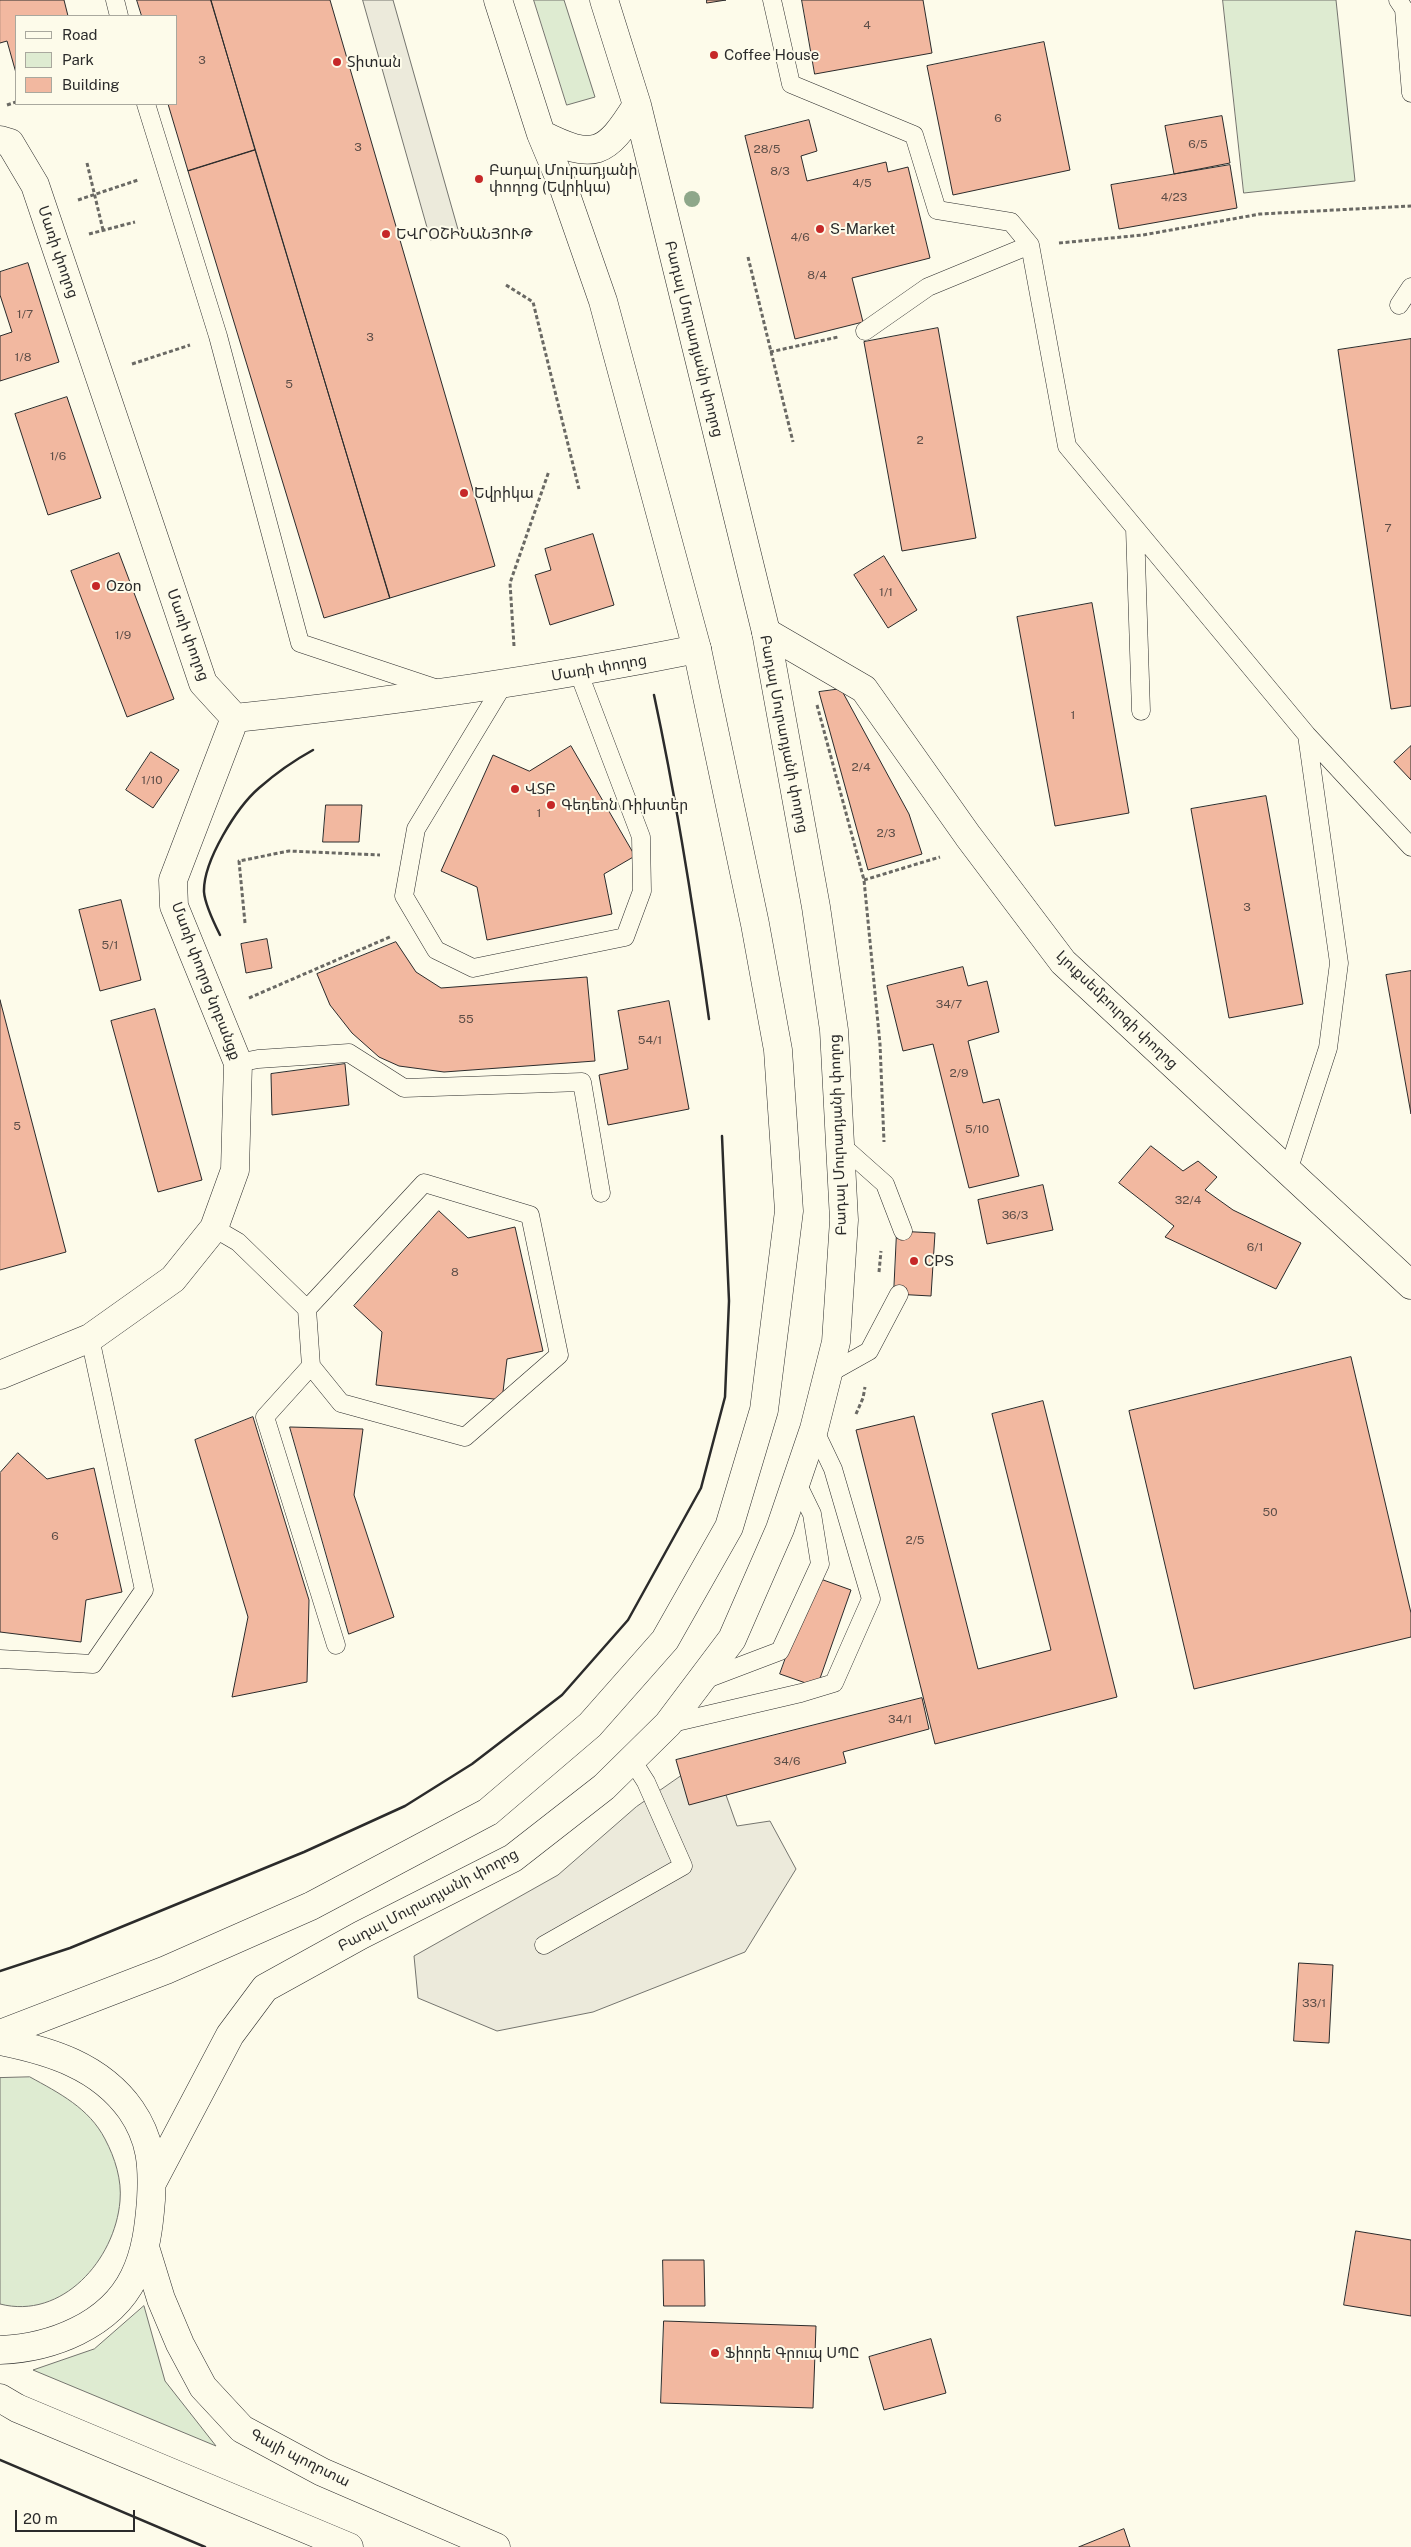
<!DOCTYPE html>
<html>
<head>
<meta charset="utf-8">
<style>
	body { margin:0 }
	#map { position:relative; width:1411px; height:2547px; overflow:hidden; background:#fdfbea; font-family:"Public Sans",sans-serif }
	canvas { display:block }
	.legend { position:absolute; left:15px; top:15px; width:162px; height:90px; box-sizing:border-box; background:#fdfbea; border:1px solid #a9a89e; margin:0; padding:6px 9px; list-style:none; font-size:15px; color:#2b2b2b }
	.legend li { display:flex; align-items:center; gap:10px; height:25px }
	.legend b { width:25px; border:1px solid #a9a89e }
	.scale { position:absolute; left:15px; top:2510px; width:120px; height:22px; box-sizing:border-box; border:2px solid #2b2b2b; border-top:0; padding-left:6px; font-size:15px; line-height:18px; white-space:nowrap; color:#2b2b2b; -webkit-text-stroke:4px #fdfbea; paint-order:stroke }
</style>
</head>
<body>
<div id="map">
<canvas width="1411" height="2547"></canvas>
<ul class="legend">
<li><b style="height:6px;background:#fdfbea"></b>Road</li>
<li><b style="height:14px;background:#deebd1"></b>Park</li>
<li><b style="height:14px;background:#f2b8a0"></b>Building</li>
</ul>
<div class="scale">20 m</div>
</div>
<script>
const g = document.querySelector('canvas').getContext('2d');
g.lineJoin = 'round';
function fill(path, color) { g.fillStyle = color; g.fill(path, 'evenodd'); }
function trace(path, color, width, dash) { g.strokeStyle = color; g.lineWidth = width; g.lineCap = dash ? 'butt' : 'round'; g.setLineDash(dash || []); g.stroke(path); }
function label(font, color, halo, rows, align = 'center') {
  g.font = font + ' "Public Sans","Noto Sans Armenian",sans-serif'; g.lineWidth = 4; g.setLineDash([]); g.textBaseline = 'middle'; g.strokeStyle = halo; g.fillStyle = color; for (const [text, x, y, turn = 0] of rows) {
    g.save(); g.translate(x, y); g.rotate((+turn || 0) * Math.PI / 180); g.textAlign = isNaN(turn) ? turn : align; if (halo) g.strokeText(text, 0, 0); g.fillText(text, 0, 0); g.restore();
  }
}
const green = new Path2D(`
	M534 0H564L595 97 567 105Z
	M1223 0H1336L1355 181 1244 193Z
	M30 2077C59 2093 89 2108 105 2139 115 2158 122 2180 120 2201 115 2260 62 2320 0 2304V2078Z
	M144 2306 165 2381 216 2446 33 2370 94 2349Z`);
const parking = new Path2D(`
	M363 0H393L459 233 431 240Z
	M681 1776 726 1795 737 1826 770 1821 796 1869 745 1952 593 2012 497 2031 418 1998 414 1956 558 1875 636 1807Z`);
const building = new Path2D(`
	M0 0H64L68 16H16V73L7 41 0 43Z
	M137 0H211L255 150 188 171 168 104H176V16H142Z
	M211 0H330L495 566 390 598Z
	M707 0H726L707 3Z
	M802 0H923L932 53 815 74Z
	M1044 42 1070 170 953 195 927 66Z
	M1222 116 1230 163 1174 174 1165 126Z
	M809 120 817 151 801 156 807 181 886 162 888 172 908 167 930 258 852 278 863 322 795 339 745 136Z
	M255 150 390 598 324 618 188 171Z
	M1230 165 1237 208 1119 229 1111 185Z
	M28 263 59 362 0 381V336L12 332 0 295V272Z
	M938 328 976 538 902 551 864 342Z
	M1411 339V706L1391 709 1338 350Z
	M67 397 101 498 48 515 15 414Z
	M593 534 614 605 550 625 535 575 551 570 545 549Z
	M119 553 174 699 127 717 71 571Z
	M884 556 917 610 888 628 854 575Z
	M1092 603 1129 813 1055 826 1017 617Z
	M841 689 909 814 922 854 868 870 819 692Z
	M571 746 635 856 604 874 612 914 487 940 477 887 441 871 493 755 529 771Z
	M1411 746V780L1394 762Z
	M151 752 179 770 153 808 126 790Z
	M1266 796 1303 1004 1229 1018 1191 809Z
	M326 805H362L359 842H323Z
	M121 900 141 980 100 991 79 910Z
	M267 939 272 968 246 973 241 944Z
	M396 942 416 972 441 988 587 977 595 1061 444 1072 399 1066 379 1057 352 1033 330 1005 317 974Z
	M963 967 968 986 987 981 999 1032 968 1041 983 1103 999 1099 1019 1176 969 1188 933 1044 903 1051 887 986Z
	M1411 971V1114L1386 975Z
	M0 1000 66 1252 0 1270Z
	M669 1001 689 1109 608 1125 599 1075 628 1069 618 1011Z
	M155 1009 202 1180 158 1192 111 1021Z
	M345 1064 349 1105 272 1115 271 1074Z
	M1151 1146 1183 1171 1198 1161 1217 1177 1205 1190 1233 1210 1301 1243 1276 1289 1165 1237 1174 1226 1119 1183Z
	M1043 1185 1053 1230 987 1244 978 1200Z
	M439 1211 468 1238 515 1227 543 1351 507 1359 502 1400 376 1385 382 1332 354 1306Z
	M897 1231 935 1233 931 1296 894 1294Z
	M1351 1357 1411 1613V1637L1194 1689 1129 1411Z
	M1043 1401 1117 1697 935 1744 856 1430 914 1416 978 1669 1051 1650 992 1414Z
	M253 1417 309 1600 307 1682 232 1697 248 1617 195 1440Z
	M290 1427 363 1429 354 1495 394 1617 349 1634Z
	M18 1453 47 1479 94 1468 122 1592 86 1600 81 1642 0 1632V1473Z
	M815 1577 851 1590 817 1687 780 1674Z
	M922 1698 929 1729 843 1752 846 1763 689 1805 676 1760Z
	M1299 1963 1333 1965 1329 2043 1294 2041Z
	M1356 2231 1411 2240V2316L1344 2305Z
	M663 2260H704L705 2306H664Z
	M664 2321 816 2326 813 2408 661 2403Z
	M931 2339 946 2393 884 2410 869 2357Z
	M1124 2529 1130 2547H1079Z`);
const path = new Path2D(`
	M7 105 16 102
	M87 163 103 230
	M78 200 138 180
	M89 234 135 222
	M1059 243 1143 235 1260 214 1411 206
	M748 257 793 442
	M506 285 533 302 579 489
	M770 352 838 337
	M132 364 190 345
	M514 646 510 583 549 471
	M817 705 864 880 880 1044 884 1142
	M864 880 940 857
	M245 923 239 861 289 851 380 855
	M249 998 392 936
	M879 1272 881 1251
	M856 1414 863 1398 865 1387`);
const lane = new Path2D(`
	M115 0 119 16
	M772 0 791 84 914 135 937 210 1011 222 1030 245 1067 446 1307 735 1411 847
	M1398 0 1404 9 1411 93
	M146 104 218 336 300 643 441 690
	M1399 305 1411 287
	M865 331 928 287 1030 245
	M1135 528 1141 711
	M503 685 416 829 404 896 436 950 473 968 625 937 642 891 641 837 578 671
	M238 1063 258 1059 349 1053 404 1088 582 1082 601 1193
	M840 1144 885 1184 903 1231
	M1288 1171 1328 1048 1339 963 1307 735
	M214 1228 238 1242 307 1309 311 1366 341 1403 465 1437 559 1355 530 1215 424 1183 307 1309
	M311 1366 265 1417 336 1645
	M828 1374 869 1351 899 1294
	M0 1659 93 1664 144 1590 90 1338
	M701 1681 780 1651 820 1564 812 1514 796 1481
	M668 1724 801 1693 834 1683 871 1599 833 1469 814 1429
	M544 1945 683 1866 646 1782 632 1760`);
const street = new Path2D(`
	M0 140 10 143 35 185 203 683 235 718
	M235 718C390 702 544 680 697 649
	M0 1375 90 1338 173 1279 214 1228 235 1170 238 1063 174 906 173 880 235 718`);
const secondary = new Path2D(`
	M766 632 864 689 968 836 1063 962 1411 1285`);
const primary = new Path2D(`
	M541 134C594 161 606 155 637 105
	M0 2034 166 1970 311 1906 488 1812 590 1725 665 1640 729 1527 764 1410 789 1211 778 1050 755 924 697 649 603 301 564 189 541 134 498 0
	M0 2041C50 2051 100 2066 131 2110 151 2139 153 2165 151 2200 149 2226 146 2253 134 2277 110 2326 51 2348 0 2350
	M152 2183 230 2035 265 1988 361 1935 513 1858 604 1787 668 1724 732 1639 780 1529 814 1429 836 1342 844 1220 834 1030 816 907 766 632 637 105 604 0
	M145 2247 161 2299 180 2344 203 2387 242 2429 322 2472 496 2547
	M0 2398 17 2408 349 2547`);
const wall = new Path2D(`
	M654 695C677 802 694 911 709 1019
	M220 935C214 923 205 905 204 892 203 861 237 807 259 788 276 773 293 761 313 750
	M0 1971 70 1948 304 1852 405 1806 472 1764 562 1695 628 1620 701 1488 725 1397 729 1301 722 1136
	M0 2460 205 2547`);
const trees = [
	[692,199]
];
const markers = [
	[714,55,5,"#c62828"],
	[337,62,5,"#c62828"],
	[479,179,5,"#c62828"],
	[820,229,5,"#c62828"],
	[386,234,5,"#c62828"],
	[464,493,5,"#c62828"],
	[96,586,5,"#c62828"],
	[515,789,5,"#c62828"],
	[551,805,5,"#c62828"],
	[914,1261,5,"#c62828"],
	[715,2353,5,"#c62828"]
];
const numberNames = [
	["4",867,25],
	["3",202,60],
	["6",998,118],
	["6/5",1198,144],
	["3",358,147],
	["28/5",767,149],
	["8/3",780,171],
	["4/5",862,183],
	["4/23",1174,197],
	["4/6",800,237],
	["8/4",817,275],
	["1/7",25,314],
	["3",370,337],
	["1/8",23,357],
	["5",289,384],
	["2",920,440],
	["1/6",58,456],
	["7",1388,528],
	["1/1",886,592],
	["1/9",123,635],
	["1",1073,715],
	["2/4",861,767],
	["1/10",152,780],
	["1",539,813],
	["2/3",886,833],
	["3",1247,907],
	["5/1",110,945],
	["34/7",949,1004],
	["55",466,1019],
	["54/1",650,1040],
	["2/9",959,1073],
	["5",17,1126],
	["5/10",977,1129],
	["32/4",1188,1200],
	["36/3",1015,1215],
	["6/1",1255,1247],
	["8",455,1272],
	["50",1270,1512],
	["6",55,1536],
	["2/5",915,1540],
	["34/1",900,1719],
	["34/6",787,1761],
	["33/1",1314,2003]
];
const poiNames = [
	["Coffee House",724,55],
	["Տիտան",347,62],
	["Բադալ Մուրադյանի",489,170],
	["փողոց (Եվրիկա)",489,187],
	["S-Market",830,229],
	["ԵՎՐՕՇԻՆԱՆՅՈՒԹ",396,234],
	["Եվրիկա",474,493],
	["Ozon",106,586],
	["ՎՏԲ",525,789],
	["Գեդեոն Ռիխտեր",561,805],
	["CPS",924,1261],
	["Ֆիորե Գրուպ ՍՊԸ",725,2353]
];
const streetNames = [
	["Մառի փողոց",58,252,71],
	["Բադալ Մուրադյանի փողոց",694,339,76],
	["Մառի փողոց",188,635,70],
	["Մառի փողոց",599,668,-10],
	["Բադալ Մուրադյանի փողոց",784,734,79],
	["Մառի փողոց նրբանցք",206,981,69],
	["Լյուքսեմբուրգի փողոց",1117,1010,44],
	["Բադալ Մուրադյանի փողոց",838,1135,-92],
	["Բադալ Մուրադյանի փողոց",428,1900,-28],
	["Գայի պողոտա",300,2458,27]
];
fill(green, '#deebd1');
trace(green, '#74746e', 1);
fill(parking, '#eceadb');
trace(parking, '#74746e', 1);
fill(building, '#f2b8a0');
trace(building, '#2b2b2b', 1);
trace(lane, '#2b2b2b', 19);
trace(street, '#2b2b2b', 29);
trace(secondary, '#2b2b2b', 29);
trace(primary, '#2b2b2b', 29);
trace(path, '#6a6964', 3, [4, 2.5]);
trace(lane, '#fdfbea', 18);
trace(street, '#fdfbea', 28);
trace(secondary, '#fdfbea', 28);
trace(primary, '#fdfbea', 28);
trace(wall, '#2b2b2b', 2.5);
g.fillStyle = '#8ea78a';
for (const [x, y] of trees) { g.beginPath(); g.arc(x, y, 8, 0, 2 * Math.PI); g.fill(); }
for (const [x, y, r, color] of markers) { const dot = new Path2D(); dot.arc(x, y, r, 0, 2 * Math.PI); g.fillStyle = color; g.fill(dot); trace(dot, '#fdfbea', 2); }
label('12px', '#5d4e48', null, numberNames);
label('15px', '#2b2b2b', '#fdfbea', poiNames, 'left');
label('15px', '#2b2b2b', '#fdfbea', streetNames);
</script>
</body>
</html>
